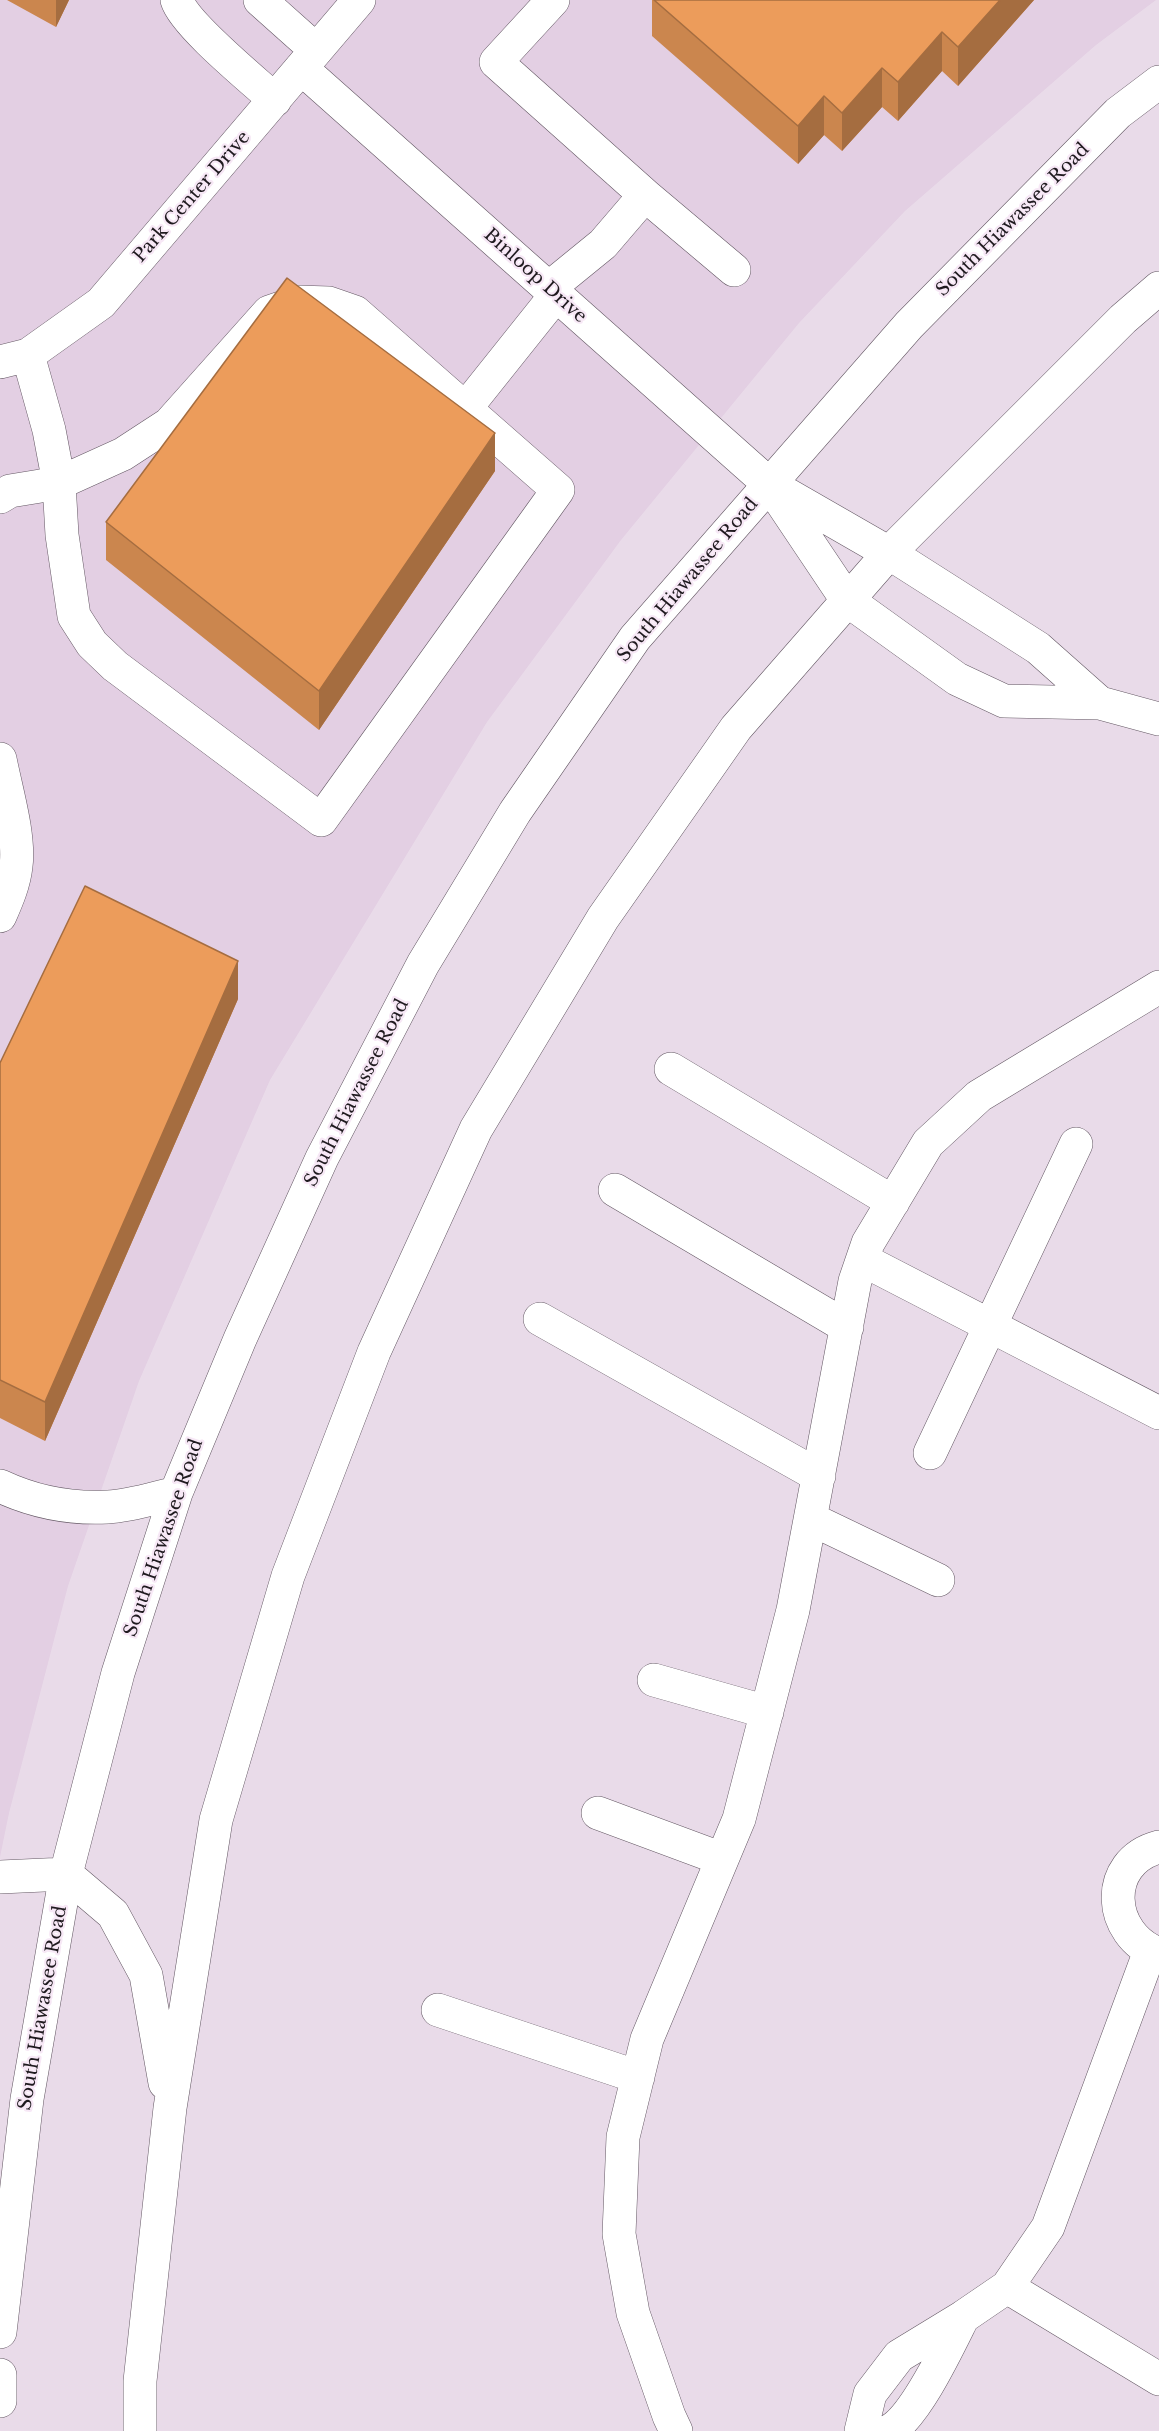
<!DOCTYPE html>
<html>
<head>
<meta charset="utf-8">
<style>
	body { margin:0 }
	canvas { display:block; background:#e9dbe9 }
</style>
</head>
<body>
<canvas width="1159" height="2431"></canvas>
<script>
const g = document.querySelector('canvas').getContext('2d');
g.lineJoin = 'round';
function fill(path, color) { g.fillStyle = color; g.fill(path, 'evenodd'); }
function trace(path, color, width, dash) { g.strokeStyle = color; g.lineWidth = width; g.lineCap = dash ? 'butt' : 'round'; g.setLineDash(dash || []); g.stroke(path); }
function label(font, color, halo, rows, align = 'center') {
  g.font = font + ' "Libre Baskerville",serif'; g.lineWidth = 4.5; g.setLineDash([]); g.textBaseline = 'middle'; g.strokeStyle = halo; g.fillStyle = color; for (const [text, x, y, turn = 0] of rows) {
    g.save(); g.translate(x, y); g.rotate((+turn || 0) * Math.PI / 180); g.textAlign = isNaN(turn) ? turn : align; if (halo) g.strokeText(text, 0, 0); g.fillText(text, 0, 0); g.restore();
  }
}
const built = new Path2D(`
	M0 0H1156L1096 45 905 211 799 323 621 540 487 722 270 1080 139 1381 68 1586 9 1813 0 1857Z`);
const minor = new Path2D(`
	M177 0C184 24 253 80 275 100
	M260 0 316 50
	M553 0 496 62 645 195
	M301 68 769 484 889 553 1038 648 1100 703
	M549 288 603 244 645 195 734 270
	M298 302 329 303 355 312 558 490 321 820 115 666 92 644 74 616 62 535 59 483 123 454 169 424 269 312Z
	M0 362 28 355 101 303 359 0
	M465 409 556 295
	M774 491 847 600 957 679 1004 701 1100 703 1159 719
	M0 497 10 491 59 483 49 430 28 355
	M0 759C6 790 20 836 16 866 14 884 7 900 0 916
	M671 1069 893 1202
	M615 1190 847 1327
	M863 1260 1159 1413
	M540 1319 819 1476
	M930 1453 1076 1144
	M0 1486C34 1502 71 1509 108 1507 130 1506 154 1498 176 1493
	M811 1519 938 1580
	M654 1680 767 1712
	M598 1813 722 1859
	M1159 1847C1102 1862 1107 1935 1159 1954
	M0 1877 66 1874 113 1914 146 1975 165 2083
	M438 2010 638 2077
	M1007 2287 1159 2379
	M0 2332 27 2099 66 1874 118 1673 176 1493 240 1339 322 1158 423 964 515 812 635 638 909 325 1118 113 1159 82
	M0 2375V2401
	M140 2431V2381L170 2108 216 1820 288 1576 374 1352 476 1129 603 918 736 728 889 553 1123 319 1159 288
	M676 2431 669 2416 633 2313 619 2234 623 2137 647 2039 739 1819 793 1610 855 1281 868 1243 928 1143 979 1096 1159 987
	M861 2431 870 2394 899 2356 963 2317 1007 2287 1048 2227 1150 1951
	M889 2431C915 2418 949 2345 963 2317`);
const wall = new Path2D(`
	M7 0H69L56 27Z
	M652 0H1034L958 86 942 71 898 121 882 107 842 151 824 135 798 164 652 36Z
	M495 471 319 730 106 560V522Z
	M238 999 45 1441 0 1418V1063Z`);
const shadedWall = new Path2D(`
	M56 0H69L56 27Z
	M1000 0H1034L958 86V47Z
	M942 32V71L898 121V82Z
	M882 68V107L842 151V113Z
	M824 96V135L798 164V126Z
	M495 433V471L319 730V691Z
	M238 961V999L45 1441V1402Z`);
const building = new Path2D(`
	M654 0H1000L958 47 942 32 898 82 882 68 842 113 824 96 798 126Z
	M287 278 495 433 319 691 106 522Z
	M85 886 238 961 45 1402 0 1380V1063Z`);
const streetNames = [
	["Park Center Drive",192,197,-49],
	["South Hiawassee Road",1013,220,-45],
	["Binloop Drive",535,276,42],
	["South Hiawassee Road",688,580,-50],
	["South Hiawassee Road",357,1093,-63],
	["South Hiawassee Road",164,1538,-71],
	["South Hiawassee Road",43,2008,-80]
];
fill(built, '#e3cfe3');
trace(minor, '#645864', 34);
trace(minor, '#fff', 33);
fill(wall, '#cb864e');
fill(shadedWall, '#a56d40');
fill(building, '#ec9c5b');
trace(building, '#a56d40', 1.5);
label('18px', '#1f1a1f', '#f7e8f6', streetNames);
</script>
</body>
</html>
